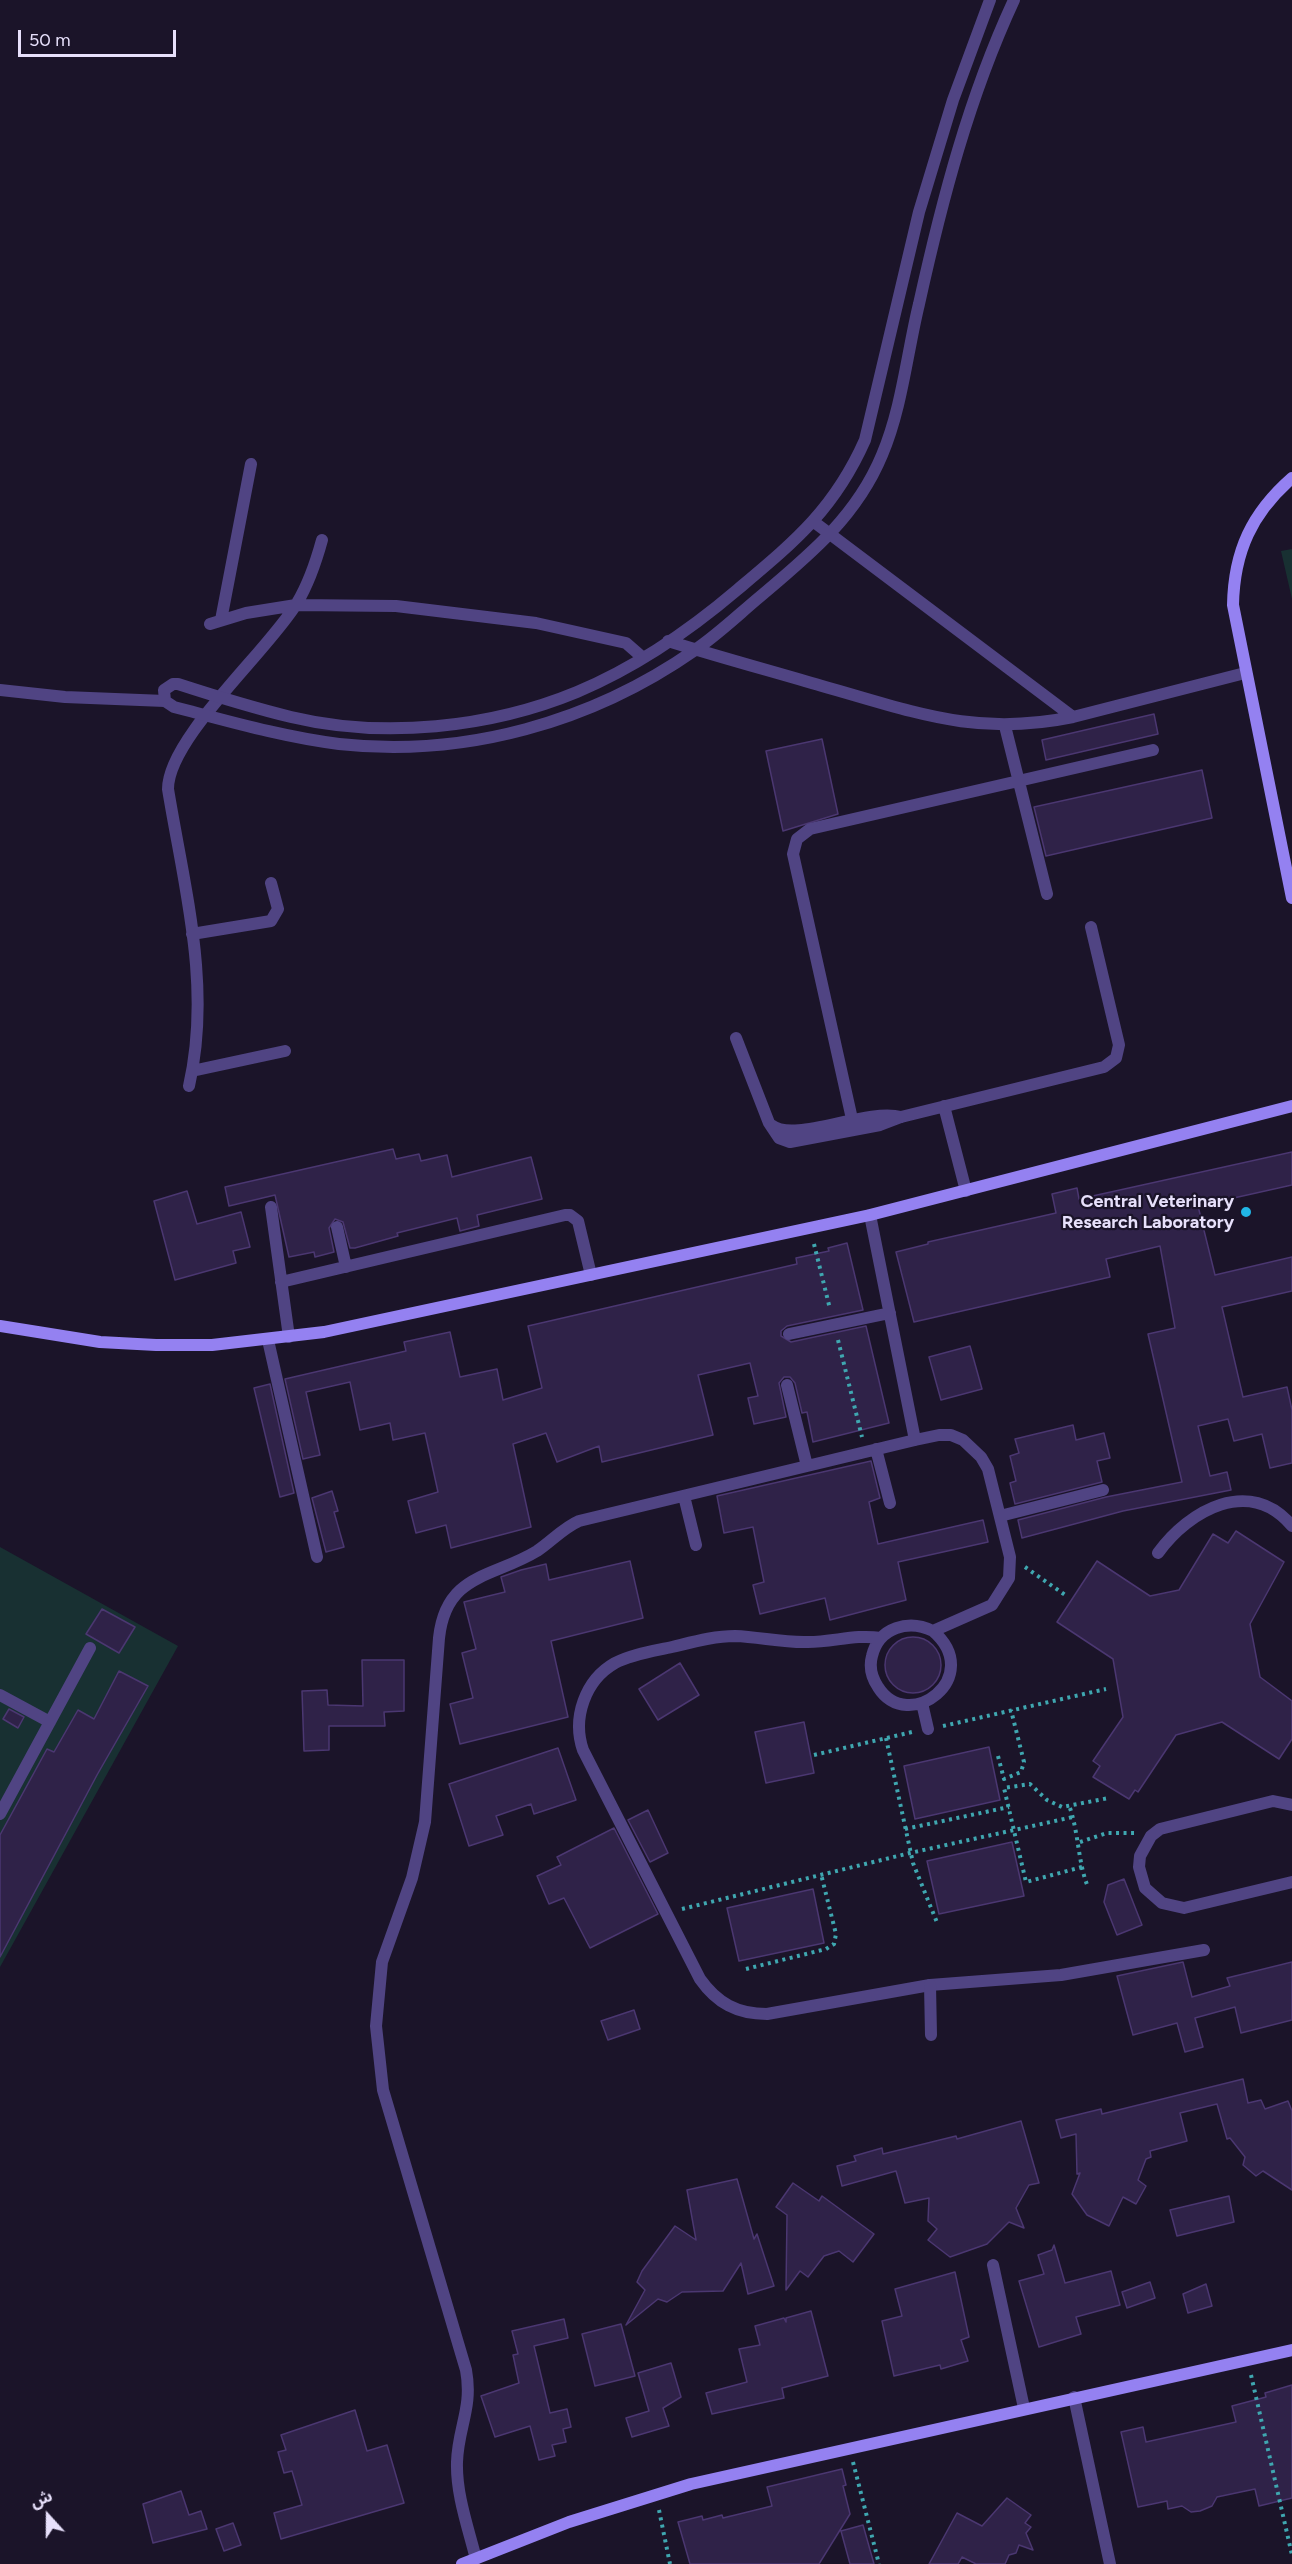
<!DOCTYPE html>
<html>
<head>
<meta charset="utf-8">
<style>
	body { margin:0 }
	#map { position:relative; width:1292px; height:2564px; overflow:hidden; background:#1b1429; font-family:Figtree,"Noto Sans Arabic",sans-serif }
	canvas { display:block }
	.north { position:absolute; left:18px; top:2486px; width:60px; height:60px; -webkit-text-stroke:4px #1b1429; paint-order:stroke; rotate:339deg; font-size:16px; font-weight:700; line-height:24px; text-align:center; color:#e7e0fb }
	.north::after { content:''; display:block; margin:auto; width:21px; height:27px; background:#e7e0fb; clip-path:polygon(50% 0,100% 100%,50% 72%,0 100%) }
	.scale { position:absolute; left:18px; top:30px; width:158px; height:27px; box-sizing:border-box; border:3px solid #e7e0fb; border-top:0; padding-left:8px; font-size:18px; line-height:21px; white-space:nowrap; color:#e7e0fb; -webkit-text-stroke:4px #1b1429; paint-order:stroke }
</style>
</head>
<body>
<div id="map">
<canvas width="1292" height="2564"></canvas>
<div class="north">ش</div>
<div class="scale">50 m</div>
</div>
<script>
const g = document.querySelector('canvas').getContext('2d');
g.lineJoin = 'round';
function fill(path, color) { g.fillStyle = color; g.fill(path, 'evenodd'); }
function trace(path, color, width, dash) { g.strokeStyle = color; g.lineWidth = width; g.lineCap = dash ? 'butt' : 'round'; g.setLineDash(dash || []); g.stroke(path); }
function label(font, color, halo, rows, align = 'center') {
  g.font = font + ' Figtree,sans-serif'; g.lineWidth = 4.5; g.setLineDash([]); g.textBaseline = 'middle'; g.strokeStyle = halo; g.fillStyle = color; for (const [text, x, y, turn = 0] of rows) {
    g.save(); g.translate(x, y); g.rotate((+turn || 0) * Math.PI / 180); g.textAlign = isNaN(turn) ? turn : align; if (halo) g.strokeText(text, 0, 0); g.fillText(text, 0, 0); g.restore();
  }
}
const green = new Path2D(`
	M1292 549V599L1281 551Z
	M0 1547 178 1646 0 1967Z`);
const building = new Path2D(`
	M1154 714 1158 734 1046 760 1042 740Z
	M822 739 838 814 783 831 766 751Z
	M1202 770 1212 818 1046 856 1034 807Z
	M393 1149 396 1159 419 1154 421 1161 447 1155 452 1177 531 1157 542 1199 477 1215 479 1226 460 1231 457 1218 397 1233 398 1236 355 1248H350L343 1222 335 1219 329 1228 334 1252 315 1257 314 1252 289 1257 275 1195 229 1206 225 1187Z
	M1292 1152V1185L1198 1206 1215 1275 1292 1257V1291L1222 1307 1243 1397 1287 1387 1292 1410V1463L1270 1468 1262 1434 1234 1441 1228 1419 1198 1426 1210 1476 1227 1472 1231 1490 1123 1511 1022 1538 1018 1520 1106 1497 1182 1482 1148 1334 1175 1328 1160 1246 1106 1259 1110 1277 914 1322 896 1252 928 1244V1242L1056 1213 1052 1194 1077 1188 1079 1199Z
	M187 1191 197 1224 241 1212 250 1247 233 1251 236 1263 175 1280 154 1201Z
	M847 1243 863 1310 787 1326 781 1331V1336L791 1342 866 1326 889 1423 813 1442 807 1412 802 1413 795 1383 790 1377H784L779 1383 786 1417 754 1424 748 1398 758 1396 750 1363 698 1375 713 1435 602 1462 599 1446 557 1462 546 1433 513 1444 531 1527 451 1548 446 1525 416 1533 408 1501 438 1492 425 1433 393 1440 390 1423 360 1430 350 1382 306 1392 320 1455 303 1459 285 1379 406 1351 404 1342 450 1332 460 1377 497 1369 503 1400 542 1388 528 1326 797 1264 796 1258 829 1251 828 1248Z
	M970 1346 982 1389 941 1400 929 1357Z
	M270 1384 294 1493 280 1497 254 1388Z
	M1073 1425 1076 1440 1104 1433 1110 1458 1097 1461 1102 1482 1015 1504 1010 1483 1016 1481 1010 1456 1019 1453 1015 1439Z
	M871 1461 880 1498 869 1502 878 1544 983 1520 988 1542 898 1562 906 1600 830 1620 825 1598 760 1614 753 1585 764 1582 753 1527 724 1533 717 1496Z
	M332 1491 338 1511 334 1512 344 1547 326 1552 312 1498Z
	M1236 1531 1284 1562 1250 1624 1260 1677 1292 1701V1739L1279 1759 1222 1722 1176 1735 1138 1792 1135 1790 1129 1799 1093 1777 1100 1766 1093 1761 1123 1717 1113 1659 1057 1622 1097 1561 1150 1596 1179 1590 1213 1534 1228 1543Z
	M630 1561 643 1618 551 1641 568 1717 460 1744 450 1704 473 1698 462 1653 476 1649 464 1602 505 1592 501 1577 521 1570 546 1564 549 1580Z
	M102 1609 135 1627 119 1653 86 1634Z
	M885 1665a28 28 0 1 1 56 0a28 28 0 1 1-56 0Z
	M362 1660H404V1711L384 1712 385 1726H329V1750L304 1751 302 1691 327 1690 328 1705 363 1706Z
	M680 1663 699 1695 658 1720 639 1689Z
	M119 1671 148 1686 97 1775 0 1957V1835L47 1749 54 1752 78 1710 94 1719Z
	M9 1709 24 1717 18 1728 3 1719Z
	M804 1722 814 1773 766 1783 755 1732Z
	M989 1747 1000 1800 915 1819 904 1766Z
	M558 1748 576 1800 534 1814 531 1804 496 1816 503 1835 469 1846 449 1784Z
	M648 1810 668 1853 650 1862 628 1820Z
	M614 1828 658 1914 590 1948 564 1898 549 1904 537 1876 561 1865 557 1857Z
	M1012 1842 1024 1896 939 1914 927 1861Z
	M1124 1879 1142 1925 1117 1935 1104 1902 1108 1885Z
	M813 1889 824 1943 739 1961 727 1908Z
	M1183 1962 1192 1997 1230 1986 1227 1978 1292 1962V2020L1241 2033 1235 2007 1195 2018 1203 2047 1185 2052 1177 2023 1133 2035 1117 1976Z
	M634 2010 640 2029 608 2040 601 2021Z
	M1243 2079 1248 2103 1261 2100 1265 2109 1288 2101 1292 2111V2190L1263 2171 1256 2176 1243 2165 1245 2157 1230 2138 1227 2139 1217 2104 1180 2113 1187 2141 1150 2151 1151 2157 1146 2159 1138 2180 1146 2186 1136 2204 1123 2197 1109 2226 1087 2215 1072 2194 1080 2173 1077 2174 1076 2134 1061 2138 1056 2120 1101 2109 1102 2114Z
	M1021 2121 1039 2183 1029 2185 1016 2208 1024 2228 1009 2222 987 2244 950 2257 928 2240 937 2229 928 2221 929 2198 905 2203 896 2171 842 2186 837 2166 856 2161 854 2156 882 2148 883 2154 956 2136 957 2139Z
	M737 2179 754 2239 757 2234 774 2286 748 2294 741 2263 723 2291 682 2292 667 2302 658 2299 626 2325 645 2290 637 2282 642 2271 675 2226 696 2240 687 2190Z
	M793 2183 819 2201 822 2196 874 2234 853 2262 839 2251 824 2256 808 2277 800 2271 786 2290 787 2215 776 2207Z
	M1229 2196 1234 2222 1177 2236 1170 2210Z
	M1054 2245 1065 2283 1111 2271 1120 2305 1076 2317 1081 2334 1039 2347 1019 2281 1044 2274 1038 2255 1052 2250Z
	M955 2272 969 2337 961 2340 968 2361 941 2369 940 2365 894 2376 882 2321 902 2316 895 2289Z
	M1150 2282 1155 2298 1127 2308 1122 2292Z
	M1206 2284 1212 2306 1188 2313 1183 2294Z
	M811 2311 828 2376 782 2388 784 2398 712 2414 706 2393 747 2382 739 2349 760 2345 755 2326 784 2318 786 2322V2318Z
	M564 2319 568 2338 534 2346 550 2413 567 2409 571 2427 563 2429 566 2442 552 2445 555 2456 539 2460 530 2426 495 2437 481 2396 519 2383 513 2355 518 2354 512 2331Z
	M621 2324 635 2376 595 2386 582 2334Z
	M671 2363 681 2397 663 2408 669 2426 632 2437 626 2418 649 2411 638 2373Z
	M1292 2385V2498L1259 2506 1255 2489 1217 2497 1212 2506 1200 2511 1191 2512 1182 2506 1168 2509 1167 2501 1138 2507 1121 2432 1143 2427 1146 2442 1236 2422 1232 2406 1266 2397 1265 2393Z
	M355 2410 367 2451 387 2445 404 2503 281 2539 274 2513 302 2505 292 2471 284 2473 278 2452 286 2450 281 2435Z
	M842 2469 846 2485 843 2486 850 2514 819 2564H690L678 2522 702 2516 703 2520 722 2515 723 2518 772 2506 767 2487Z
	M181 2491 189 2515 201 2511 207 2529 153 2543 143 2504Z
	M1007 2498 1031 2515 1025 2523 1031 2527 1026 2533 1033 2550 1019 2545 1016 2553 1009 2555 1005 2564H976L962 2557 958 2564H929L957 2513 982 2526Z
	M233 2523 241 2545 224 2551 216 2529Z
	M863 2525 874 2564H850L841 2531Z`);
const path = new Path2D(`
	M814 1244 830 1309
	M838 1340 862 1437
	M1025 1567 1068 1597
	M943 1726 1106 1689
	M886 1738 913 1863 938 1925
	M814 1755 912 1732
	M998 1756 1004 1779 1021 1772 1024 1762 1011 1710
	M1070 1808C1079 1835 1078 1863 1088 1887
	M905 1829 1009 1807
	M1080 1842 1107 1833H1134
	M1082 1867 1026 1882 1004 1788 1030 1784 1047 1800 1062 1807 1109 1798
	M682 1909 910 1853 1073 1817
	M746 1969 826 1949 834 1944 836 1934 821 1874
	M1251 2375 1292 2555
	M853 2462 879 2564
	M659 2510 670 2564`);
const lane = new Path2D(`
	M221 620 251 464
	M210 624 246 613 296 605 396 606 536 623 626 643 642 657
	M0 690 65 697 165 701
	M1005 726 1047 894
	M192 934 271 921 278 909 271 883
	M736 1038 769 1123 779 1138 790 1142 880 1125 901 1117 1104 1067 1116 1058 1119 1045 1091 927
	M192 1071 285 1051
	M189 1086C212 986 184 887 168 789 168 738 269 650 297 603 309 583 316 562 322 540
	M944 1106 966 1191
	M852 1119 793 854 797 839 810 829 1153 750
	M771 1125C794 1144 865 1108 901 1117
	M271 1207 289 1337
	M870 1215 915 1440
	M337 1227 346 1267
	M281 1282 565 1215H570L578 1221 591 1275
	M789 1334 890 1313
	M268 1340 317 1557
	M787 1385 807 1466
	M876 1449 890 1503
	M684 1496 696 1545
	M1000 1516 1103 1490
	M1158 1553C1189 1510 1250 1476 1292 1526
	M881 1638C855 1634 834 1642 808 1642 784 1643 760 1637 735 1636 714 1636 693 1642 672 1647 654 1651 632 1654 615 1663 585 1680 572 1718 583 1750L700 1979C717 2003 737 2014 767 2014L930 1985 1061 1975 1204 1950
	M0 1695 50 1722
	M922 1703 928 1729
	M1292 1805 1273 1801 1160 1829 1151 1836 1140 1856 1139 1867 1145 1888 1162 1903 1184 1908 1292 1882
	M0 1814 90 1648
	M476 2559C468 2527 456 2494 457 2462 458 2427 473 2408 466 2370L383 2090 376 2026 382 1962 412 1878 425 1822 439 1638C446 1573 493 1578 537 1551 552 1541 563 1528 579 1521L915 1440 939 1435H951L963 1440 981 1457 988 1469 1010 1557 1009 1578 992 1605 933 1631C909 1619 879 1627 872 1656 869 1667 872 1678 878 1687 908 1735 986 1677 933 1631`);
const street = new Path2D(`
	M990 0 953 100 919 212 865 440C834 510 794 542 737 590 690 630 634 668 577 692 490 728 383 739 291 717 254 708 215 696 178 684H173L164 690 165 701 174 707C228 721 283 737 339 744 465 758 592 722 695 650 717 635 736 617 756 600 807 557 856 518 882 455 902 408 907 353 919 304 942 200 969 97 1014 0
	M814 522 1073 717
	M668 641C719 657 771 671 822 686 915 712 975 737 1073 717L1245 673
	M930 1985 931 2035
	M993 2265 1024 2408
	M1074 2397 1110 2564`);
const secondary = new Path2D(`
	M1292 478C1252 513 1234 551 1233 605L1292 898
	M0 1326 100 1342 156 1345H212L324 1332 870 1215 1292 1106
	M462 2564 569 2522 691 2484 1292 2350`);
const markers = [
	[1246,1212,6,"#21b6e6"]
];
const poiNames = [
	["Central Veterinary",1234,1202],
	["Research Laboratory",1234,1223]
];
fill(green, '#183032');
fill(building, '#2f2248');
trace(building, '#4b3771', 1.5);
trace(path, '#3fa7b0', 4, [3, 4.5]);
trace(lane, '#504483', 12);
trace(street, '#504483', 12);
trace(secondary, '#9481f1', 12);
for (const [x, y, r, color] of markers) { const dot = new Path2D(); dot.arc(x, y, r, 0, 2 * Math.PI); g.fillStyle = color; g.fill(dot); trace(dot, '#1b1429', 2); }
label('bold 18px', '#e7e0fb', '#1b1429', poiNames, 'right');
</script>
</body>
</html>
